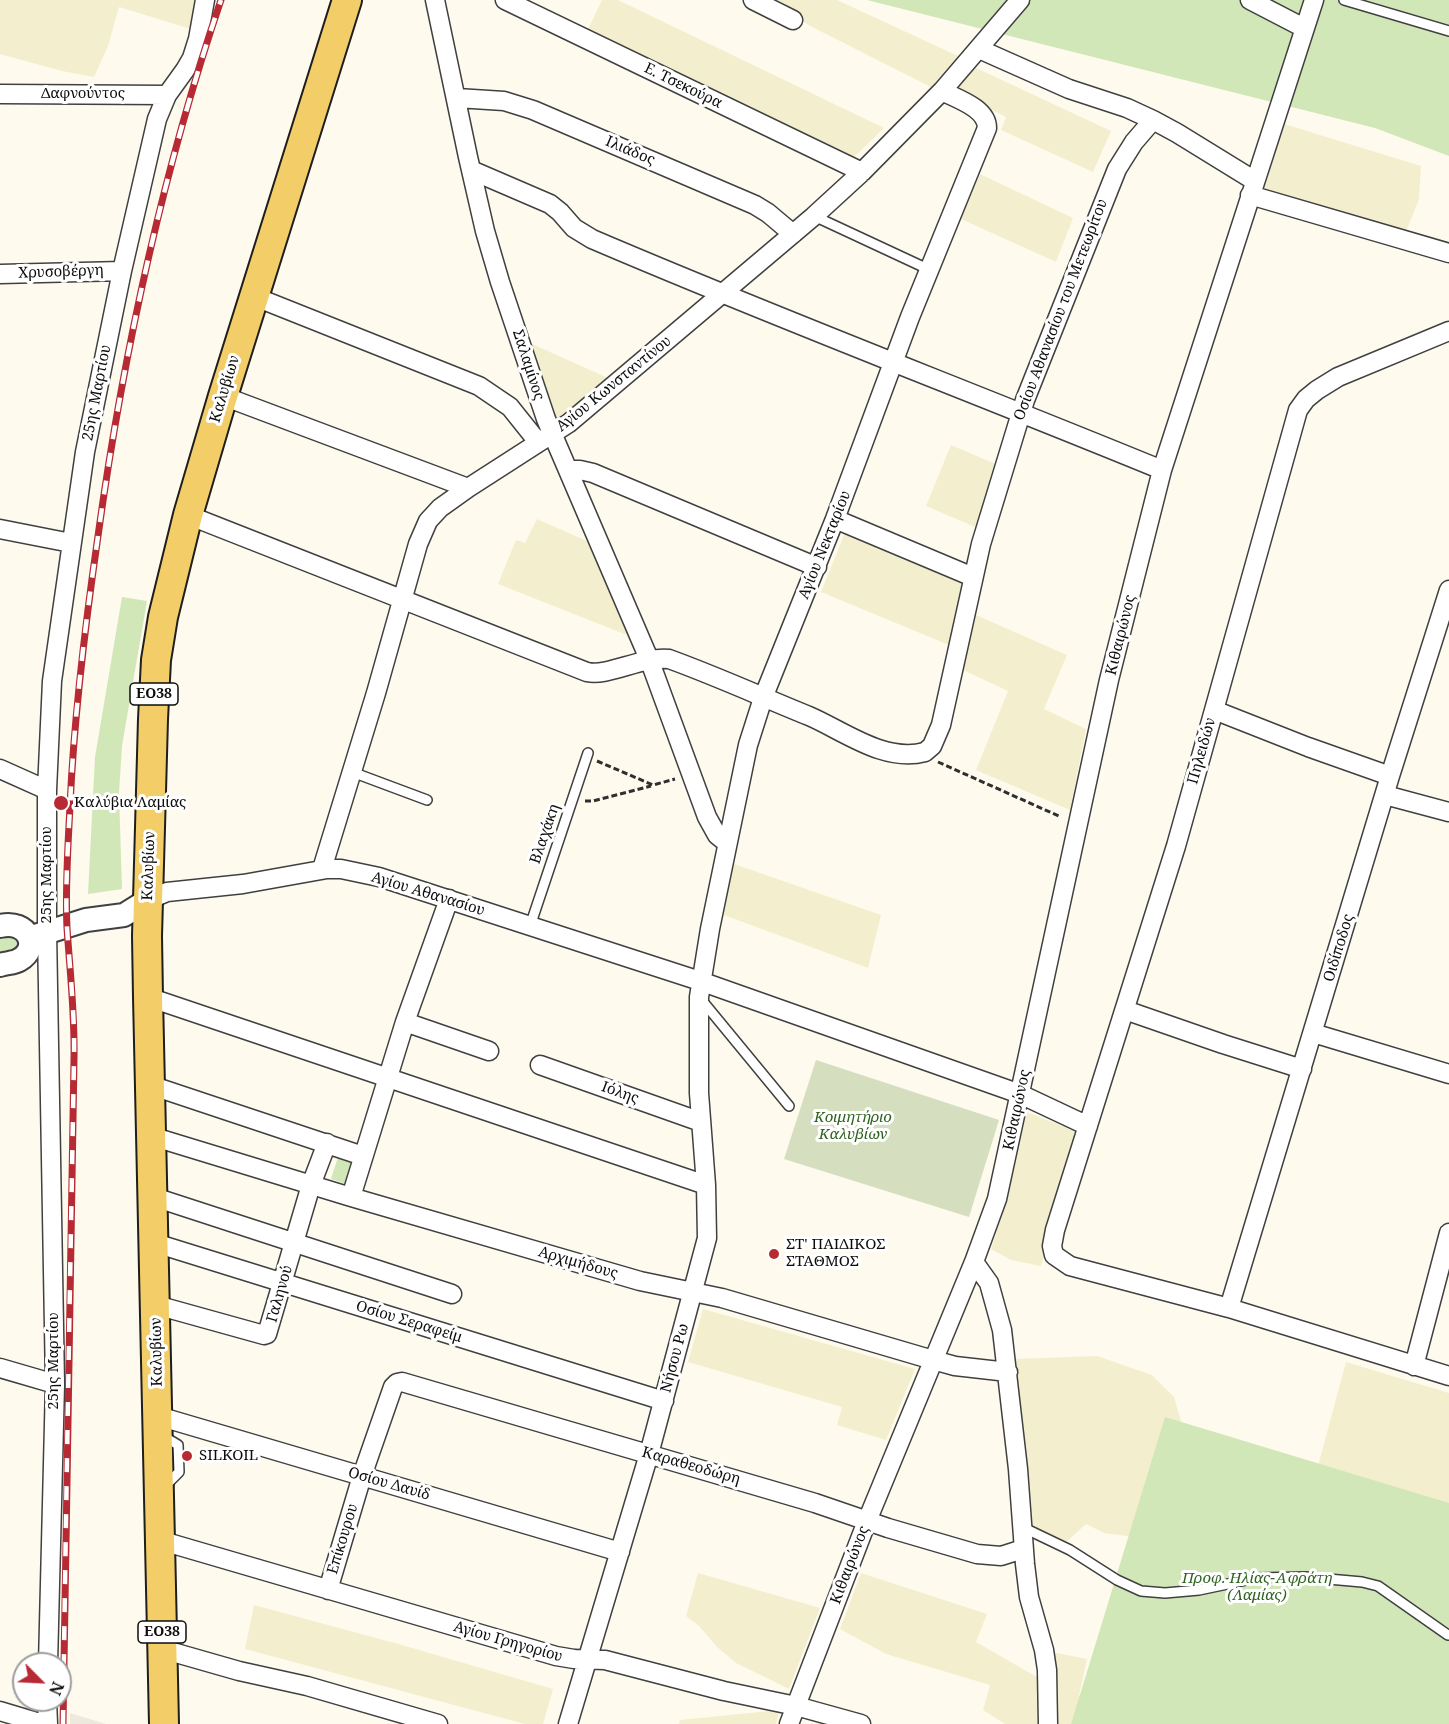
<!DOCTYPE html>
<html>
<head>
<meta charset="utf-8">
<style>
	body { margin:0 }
	#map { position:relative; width:1449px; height:1724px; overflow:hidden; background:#fefaed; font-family:"Noto Serif",serif }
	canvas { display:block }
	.north { position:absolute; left:12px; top:1652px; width:60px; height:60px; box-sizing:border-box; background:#fff; border:2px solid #9e9e9e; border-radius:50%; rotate:114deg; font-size:16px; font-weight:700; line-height:24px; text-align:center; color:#0d0d0d }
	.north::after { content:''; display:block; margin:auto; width:21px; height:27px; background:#b72a34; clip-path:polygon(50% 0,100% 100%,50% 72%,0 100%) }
</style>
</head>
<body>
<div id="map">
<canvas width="1449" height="1724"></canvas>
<div class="north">N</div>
</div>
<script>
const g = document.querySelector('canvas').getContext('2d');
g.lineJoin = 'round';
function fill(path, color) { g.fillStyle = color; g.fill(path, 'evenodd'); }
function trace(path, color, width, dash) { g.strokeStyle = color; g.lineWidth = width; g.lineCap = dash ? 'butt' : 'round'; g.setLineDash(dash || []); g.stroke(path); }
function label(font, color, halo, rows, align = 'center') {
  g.font = font + ' "Noto Serif",serif'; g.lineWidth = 6; g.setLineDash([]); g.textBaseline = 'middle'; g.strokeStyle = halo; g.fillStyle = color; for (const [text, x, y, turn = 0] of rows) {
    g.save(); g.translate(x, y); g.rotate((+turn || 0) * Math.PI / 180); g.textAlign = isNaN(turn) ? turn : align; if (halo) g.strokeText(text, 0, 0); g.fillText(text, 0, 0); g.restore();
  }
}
const farmland = new Path2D(`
	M0 0H196L191 29 119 7 108 46 94 77 62 71 0 54Z
	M602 0H618L884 128 854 157 588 29Z
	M763 0H837L958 56 931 87 820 31Z
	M974 67 1111 131 1093 172 1001 130 1006 117 953 90Z
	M1284 124 1421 166 1419 199 1403 239 1263 194Z
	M980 174 1073 218 1056 262 961 219Z
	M530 343 608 378 572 411 559 418 553 413Z
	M951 445 998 465 980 529 926 506Z
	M537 519 589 542 632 637 498 584 516 540 525 543Z
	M846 530 963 579 949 645 821 592Z
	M976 615 1067 655 1044 709 1086 729 1070 810 976 770 1008 691 963 670Z
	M734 864 881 915 868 968 721 914Z
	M1027 1112 1077 1132 1041 1266 1011 1260 991 1249 1007 1199Z
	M703 1309 915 1369 886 1440 837 1425 842 1407 688 1362Z
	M1097 1356 1152 1375 1174 1397 1183 1428 1318 1466 1346 1362 1449 1393V1521L1142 1538 1104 1533 1086 1524 1065 1543 1032 1525 1014 1359Z
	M698 1573 820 1608 789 1689 736 1663 717 1647 699 1626 686 1616Z
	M861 1573 987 1614 976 1642 1042 1680 1043 1724H1005L983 1710 990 1685 886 1654 840 1629Z
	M254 1605 402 1645 553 1689 543 1724H525L245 1649Z
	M1052 1652 1087 1659 1079 1695 1128 1707 1125 1724H1056Z
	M780 1710 776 1724H679L680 1720Z`);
const green = new Path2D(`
	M867 0H1449V156L1375 128Z
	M122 597 147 601 122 746 119 793 122 889 88 894 95 757Z
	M9 928 25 947 0 961V931Z
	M338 1157 353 1162 346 1184 331 1179Z
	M1165 1417 1449 1503V1724H1071Z`);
const cemetery = new Path2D(`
	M816 1060 999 1120 969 1217 784 1159Z`);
const plaza = new Path2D(`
	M70 1713 106 1724H70Z`);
const path = new Path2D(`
	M597 761 653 785 675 779
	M938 762 1061 817
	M585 801H593L651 786`);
const service = new Path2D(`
	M1344 0 1449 31
	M814 216 930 270
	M352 772 427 800
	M530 926 588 753
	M700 998 789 1106
	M163 1436 178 1445 179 1472 165 1486
	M1022 1527 1070 1550 1117 1580 1141 1591 1165 1593 1199 1590 1256 1578 1306 1577 1362 1582 1378 1586 1448 1635`);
const minor = new Path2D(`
	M435 0 468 157 485 231 500 282 546 419 649 659 707 817 717 835 727 843
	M505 0 862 172
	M753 0 793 20
	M1250 0 1304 28
	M979 49 1069 89 1127 108 1153 120 1177 133 1255 181
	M0 94 167 95
	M457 98 504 101 533 110 755 205 768 213 793 234
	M471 170 550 204 560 212 574 228 592 239C781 320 972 392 1162 470
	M1250 195 1449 253
	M0 274 122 271
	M253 296 479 386 510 407 538 442
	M1449 331 1338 377 1317 390 1306 399 1298 410 1176 846 1055 1230 1052 1246 1054 1255 1070 1266 1229 1308 1449 1376
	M223 396 468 488
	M569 470H580L593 473 817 567
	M188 515 587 672C608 677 642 656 669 659 716 676 762 697 809 716 844 731 884 763 925 752L932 746 941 725 981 544 1025 400 1117 169 1134 142 1153 120
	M835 519 973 577
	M0 529 71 543
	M1214 710 1308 747 1390 776
	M0 769 47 790
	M1385 795 1449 812
	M322 869 376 693 418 544 428 521 440 508 468 488 569 423 814 216 862 172 942 91 1020 0
	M148 900 167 892 243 884 327 869H341L379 877 700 981 1020 1094 1088 1126
	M148 997 706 1185
	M1125 1010 1223 1044 1302 1069
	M405 1022 489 1051
	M1313 1033 1449 1074
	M540 1065 701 1122
	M150 1085 363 1156
	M151 1136 351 1197 640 1281 722 1298 933 1360 955 1366 1008 1372
	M154 1197 452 1294
	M351 1197 405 1022 449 899
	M155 1243 664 1401
	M974 1262 989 1283 1002 1330 1018 1469 1025 1564 1029 1597 1044 1650 1047 1670 1048 1724
	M156 1305 264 1335 267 1334 311 1185 327 1143
	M1229 1308 1390 776 1449 590
	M1414 1366 1449 1233
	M0 1368 55 1384
	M158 1416 620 1552
	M159 1540 556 1656 574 1659 605 1660 724 1691 796 1706 861 1724
	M328 1590 362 1476 393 1387 397 1383 402 1382 815 1503 888 1528 977 1554 1001 1556 1023 1549
	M162 1649 239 1671 307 1686 438 1724
	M48 1664 55 1384 47 931V790L52 681 85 452 122 271 157 119 167 95 185 70 192 58 198 39 205 0
	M47 1700 48 1724
	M0 1711 40 1723 47 1721
	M568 1724 649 1454 707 1238 706 1185 699 1093V997L710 929 748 745 763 698 835 519 910 317 987 128C987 108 957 99 942 91
	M789 1724 867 1521 974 1262 997 1199 1109 680 1162 470 1314 0`);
const tertiary = new Path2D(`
	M0 926C28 919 41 948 19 960 14 963 6 963 0 965
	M29 938 86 920 124 915 148 900`);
const primary = new Path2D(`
	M164 1724 148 997 147 936 153 719 156 660 163 617 188 515 223 396 347 0`);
const rail = new Path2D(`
	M63 1724C66 1503 70 1281 74 1059 75 1015 70 972 67 928 65 888 68 846 70 806 74 716 85 626 98 536 123 355 162 174 221 0`);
const markers = [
	[61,803,8,"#b72a34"],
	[774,1254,6,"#b72a34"],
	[187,1456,6,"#b72a34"]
];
const shields = [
	[154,694,48],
	[162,1632,48]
];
const shieldNames = [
	["ΕΟ38",154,694],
	["ΕΟ38",162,1632]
];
const streetNames = [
	["Ε. Τσεκούρα",683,86,26],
	["Δαφνούντος",83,94],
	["Ιλιάδος",630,151,23],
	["Χρυσοβέργη",61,272,-2],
	["Οσίου Αθανασίου του Μετεωρίτου",1061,310,-69],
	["Σαλαμίνος",528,365,72],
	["Αγίου Κωνσταντίνου",614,384,-39],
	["Καλυβίων",225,389,-73],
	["25ης Μαρτίου",97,393,-79],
	["Αγίου Νεκταρίου",825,545,-68],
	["Κιθαιρώνος",1121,635,-76],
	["Πηλειδών",1202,751,-74],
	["Βλαχάκη",545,834,-71],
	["Καλυβίων",149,866,-88],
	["25ης Μαρτίου",47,875,-90],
	["Αγίου Αθανασίου",428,894,17],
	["Οιδίποδος",1339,948,-73],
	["Ιόλης",620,1093,20],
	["Κιθαιρώνος",1017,1110,-78],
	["Αρχιμήδους",578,1263,16],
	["Γαληνού",280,1294,-74],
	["Οσίου Σεραφείμ",409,1322,17],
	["Καλυβίων",157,1352,-91],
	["Νήσου Ρω",675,1358,-75],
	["25ης Μαρτίου",54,1361,-90],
	["Καραθεοδώρη",691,1466,16],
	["Οσίου Δαυίδ",389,1484,16],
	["Επίκουρου",343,1539,-73],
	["Κιθαιρώνος",850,1565,-69],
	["Αγίου Γρηγορίου",508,1642,16]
];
const poiNames = [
	["Καλύβια Λαμίας",74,803],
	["ΣΤ' ΠΑΙΔΙΚΟΣ",786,1245],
	["ΣΤΑΘΜΟΣ",786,1262],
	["SILKOIL",199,1456]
];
const parkNames = [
	["Κοιμητήριο",853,1118],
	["Καλυβίων",853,1135],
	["Προφ. Ηλίας-Αφράτη",1257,1579],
	["(Λαμίας)",1257,1596]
];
fill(farmland, '#f3efce');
fill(green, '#d2e7b8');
fill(cemetery, '#d5dfbf');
fill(plaza, '#ede9dd');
trace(service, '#404040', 12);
trace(minor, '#404040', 21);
trace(tertiary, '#404040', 26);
trace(primary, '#1e1e1e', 32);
trace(path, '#2f2f2f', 3, [6, 3]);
trace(service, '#fff', 9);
trace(minor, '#fff', 18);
trace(tertiary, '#fff', 22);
trace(primary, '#f3ce68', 28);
trace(rail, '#b72a34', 7);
trace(rail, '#fff', 4.5, [14]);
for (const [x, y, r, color] of markers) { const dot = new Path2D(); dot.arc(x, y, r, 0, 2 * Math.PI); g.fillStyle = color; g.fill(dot); trace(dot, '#fff', 2); }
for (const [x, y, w] of shields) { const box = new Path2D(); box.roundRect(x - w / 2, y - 11, w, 22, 4.5); g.fillStyle = '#fff'; g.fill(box); trace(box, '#0d0d0d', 1.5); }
label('bold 14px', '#0d0d0d', null, shieldNames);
label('15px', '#0d0d0d', '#fff', streetNames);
label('15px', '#0d0d0d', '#fff', poiNames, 'left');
label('italic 15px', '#2f6220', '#fff', parkNames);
</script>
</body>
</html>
